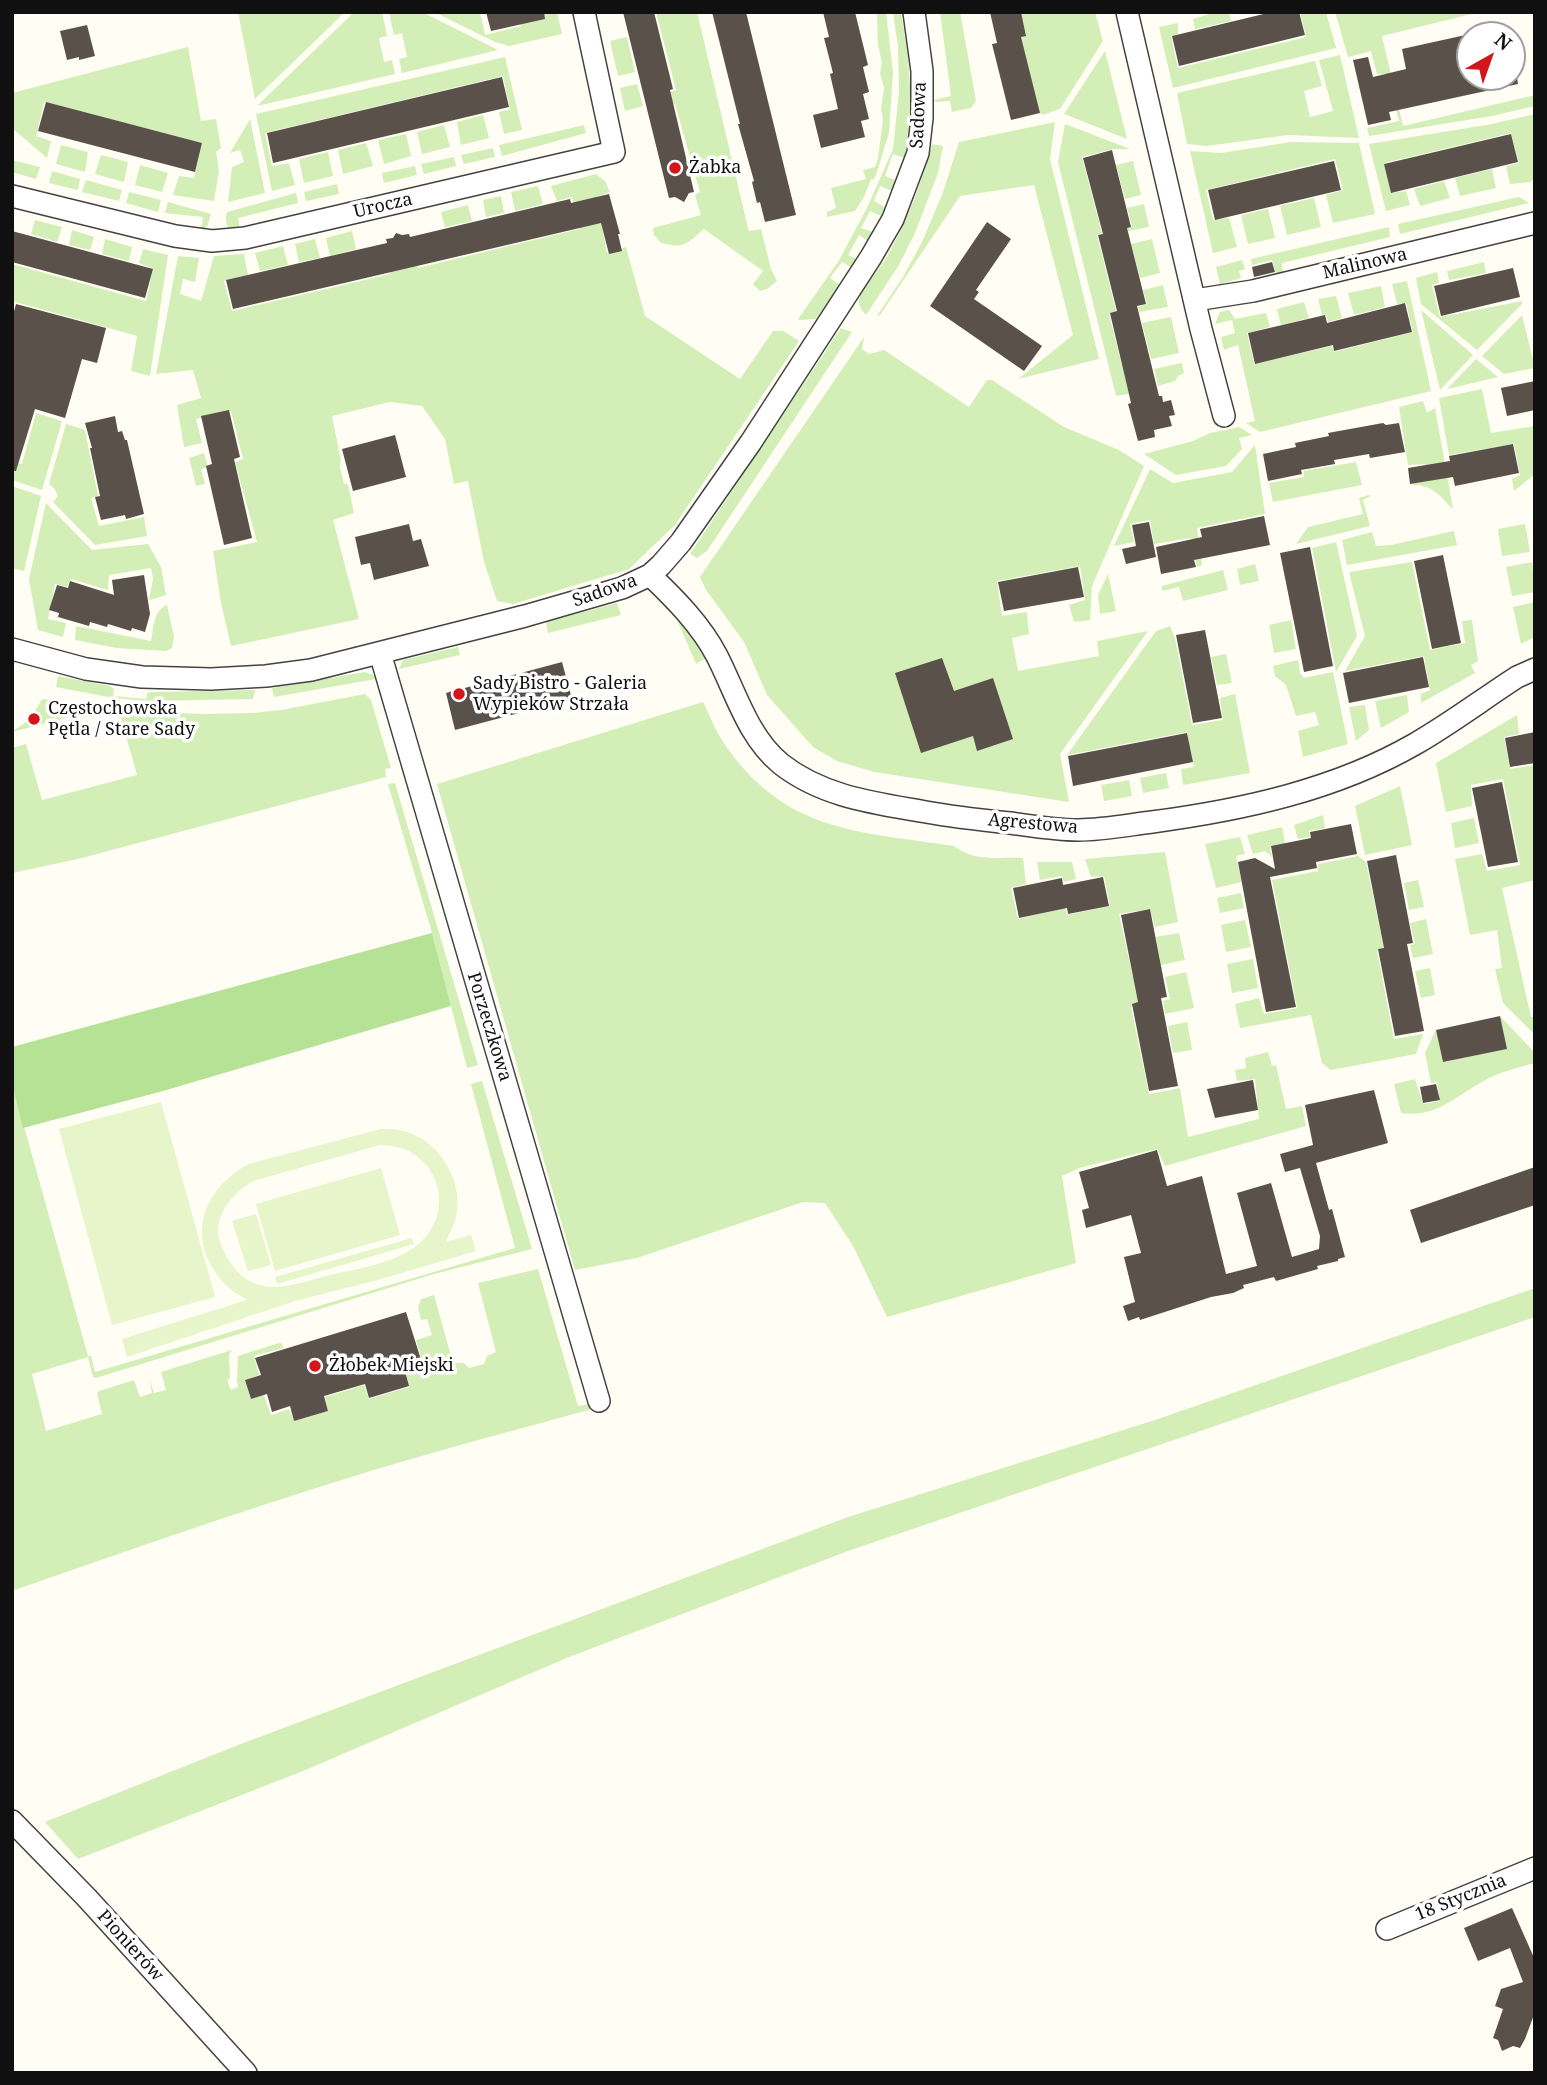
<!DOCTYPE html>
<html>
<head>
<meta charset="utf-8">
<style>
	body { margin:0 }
	#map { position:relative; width:1547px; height:2085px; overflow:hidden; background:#fffdf4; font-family:"Noto Serif",serif }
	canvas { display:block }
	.frame { position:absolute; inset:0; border:14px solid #101010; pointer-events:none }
	.north { position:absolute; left:1456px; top:21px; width:70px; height:70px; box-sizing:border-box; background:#fff; border:2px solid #9f9f9f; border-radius:50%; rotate:40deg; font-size:19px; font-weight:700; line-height:28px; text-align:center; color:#101010 }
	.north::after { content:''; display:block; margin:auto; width:24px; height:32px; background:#d2171c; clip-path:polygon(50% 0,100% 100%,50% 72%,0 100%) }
</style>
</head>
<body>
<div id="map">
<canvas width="1547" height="2085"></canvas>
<div class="frame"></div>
<div class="north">N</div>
</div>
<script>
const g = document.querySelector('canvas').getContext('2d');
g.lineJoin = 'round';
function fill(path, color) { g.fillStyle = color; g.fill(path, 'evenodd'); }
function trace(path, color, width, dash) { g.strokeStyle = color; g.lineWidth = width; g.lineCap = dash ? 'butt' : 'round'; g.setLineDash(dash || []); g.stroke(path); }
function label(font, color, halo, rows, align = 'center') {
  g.font = font + ' "Noto Serif",serif'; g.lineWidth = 7; g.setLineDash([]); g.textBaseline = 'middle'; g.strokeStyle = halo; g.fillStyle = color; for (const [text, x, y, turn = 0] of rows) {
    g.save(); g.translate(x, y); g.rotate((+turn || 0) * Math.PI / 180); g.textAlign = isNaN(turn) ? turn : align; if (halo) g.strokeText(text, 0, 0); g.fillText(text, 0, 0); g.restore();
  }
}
const green = new Path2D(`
	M238 12H345L255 99Z
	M354 12H382L387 36 379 38 384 62 392 60 395 74 257 106Z
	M389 12H422L498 50 402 73 399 59 407 57 402 33 394 35Z
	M434 12H480L485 35 521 26 519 17 538 12H557L562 34 509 46 495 42Z
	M656 12H697L748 228 749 231 761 229 771 269 777 281 767 289 760 291 753 284 763 271 704 229C686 244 685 249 661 243L654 235 653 228 701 215 695 195 700 192 675 104H663L662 95 676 90Z
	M877 12H886L893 72 889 133 876 175 873 180 871 179 864 197 855 211 827 217V212L836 208 831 188 866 179 863 170 875 167 878 158 883 120 881 109 884 88 880 73 882 63 878 45Z
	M893 12H901L908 56 911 102 905 158 893 154 885 176 895 180 892 191 880 186 874 201 885 207 881 216 870 211 861 228 873 232 869 242 859 235 848 255 859 260 853 268 842 262 830 278 840 285 816 319 800 320 798 319 838 262 867 208 893 149 899 91 898 47Z
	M940 12H960L976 101 971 108 952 112 950 101 936 102 934 100 951 96Z
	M1021 12H1095L1103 41 1060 109 1043 115 1040 113 1021 37 1026 35Z
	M1216 12H1229L1231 21 1195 29 1193 19Z
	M1300 12H1326L1336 48 1173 88 1159 27 1178 23V34L1171 36 1178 68 1306 37Z
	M1335 12H1480L1382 36 1403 126 1535 95V106L1492 116 1369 136 1367 128 1399 121 1386 74H1377L1371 51 1348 57Z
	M627 37 635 72 618 76 610 41Z
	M188 47 201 121 216 119 221 148 216 152 219 171 214 201 173 195 179 176 194 178 202 143 44 102 36 136 51 141 47 158 12 128V93Z
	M1105 51 1127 139 1064 114Z
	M1340 55 1359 138 1288 135 1207 146 1187 144 1177 93 1315 61 1322 86 1304 91 1310 117 1333 111 1319 60Z
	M505 57 522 130 504 134 499 112 510 109 503 76 265 133 272 166 289 163 295 185 272 191 256 114Z
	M637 84 643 106 625 111 620 88Z
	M1535 114V177L1531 182 1510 184 1506 166 1519 163 1511 133 1384 163 1391 193 1406 191 1410 205 1386 211 1369 144 1492 124Z
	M483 115 489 138 461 145 457 122Z
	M250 119 265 193 228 202 232 167 244 162 240 150 230 153Z
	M1055 122 1050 159 1099 359 1018 379 1073 335 1034 185 960 196 880 315 877 316 903 277 922 242 943 192 959 142Z
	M1065 124 1130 149H1113L1082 157 1102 233 1097 235 1116 311 1109 314 1129 394 1116 396 1058 162Z
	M444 125 450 147 422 154 417 132Z
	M584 125 586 133 502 156 499 145Z
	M406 134 411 156 384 164 378 140Z
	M1291 142 1359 143 1375 214 1333 223 1326 195 1343 190 1335 159 1206 190 1213 220 1229 218 1237 247 1213 253 1190 151 1221 153Z
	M366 143 373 166 343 174 338 150Z
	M932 144 943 146 938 173 915 233 899 265 866 315C861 310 857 304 860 296 866 281 880 269 888 255 907 220 922 182 932 144Z
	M61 145 88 152 85 172 56 164Z
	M493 148 495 157 464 164 461 155Z
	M328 152 333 176 304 183 299 159Z
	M101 155 128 162 124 182 95 174Z
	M454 157 456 166 424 174 421 164Z
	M12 160 40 167 36 179 12 172Z
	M1133 161 1141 195 1125 199 1116 165Z
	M140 165 168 173 162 192 135 185Z
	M415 166 417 175 384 183 382 173Z
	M1492 169 1496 188 1460 196 1455 178Z
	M52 171 80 179 78 190 49 183Z
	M596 174 605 181 610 192 596 197 607 253 626 247 645 316 740 379 773 331H783L799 341 675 525 629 569 513 604 497 601 484 562 468 481 454 484 445 439 422 406 390 402 332 416 341 461 340 467 344 484H348L354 513 333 520 359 619 231 646 221 603 213 551 257 542 235 462 243 459 231 411 196 419 202 443 184 447 177 405 201 398 193 370 156 374 178 256 199 258 195 282 183 279 180 294 201 301 214 256 244 254 248 275 224 281 232 311 390 274 389 264 415 258 418 268 579 229 572 197 557 201 551 186Z
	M86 180 122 190 119 201 82 192Z
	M1444 181 1450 198 1420 206 1414 189Z
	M337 184 339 194 306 201 304 192Z
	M538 186 543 204 515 211 511 192Z
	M129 192 161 200 158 212 126 203Z
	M296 193 298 203 238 218 240 229 231 230C225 225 225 218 227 212Z
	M501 196 504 213 486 217 483 200Z
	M1519 197 1529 203 1400 234 1398 224Z
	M1314 198 1321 227 1287 235 1280 206Z
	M168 202 211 214 207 227 201 229 203 217 165 213Z
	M1144 204 1149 227 1128 231 1127 228 1132 226 1127 208Z
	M468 205 472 221 445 227 441 212Z
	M1268 209 1275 238 1248 244 1241 215Z
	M35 220 62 227 57 242 31 234Z
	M1389 227 1390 237 1282 263 1283 274 1277 276 1272 260 1252 265 1251 259Z
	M72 230 94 237 90 250 69 245Z
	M352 231 356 249 330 256 326 238Z
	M105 239 132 247 129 261 102 254Z
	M315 239 320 258 299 262 295 244Z
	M1152 239 1160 273 1140 278 1131 244Z
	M283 246 288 265 260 271 255 253Z
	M143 249 168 255 150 376 131 371 137 336 12 301V264L146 301 153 269 139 263Z
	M1242 260 1245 269 1239 271 1241 278 1220 284 1216 267Z
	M1484 262 1486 273 1449 280 1447 271Z
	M1437 272 1439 283 1432 285 1440 317 1522 301V304L1477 350 1421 304 1416 278Z
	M1407 281 1431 391 1260 432 1246 423 1255 421 1238 345 1224 350 1221 337 1235 333 1232 320 1215 324 1220 312 1229 310 1235 319 1266 313 1270 327 1247 333 1254 364 1332 346 1334 352 1413 332 1406 303 1397 304 1392 284Z
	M1163 285 1168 307 1139 312 1138 307 1147 304 1143 290Z
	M1381 286 1385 307 1354 315 1348 293Z
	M1336 296 1342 318 1328 322 1326 315H1322L1318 299Z
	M1304 302 1309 318 1281 325 1277 309Z
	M1421 310 1473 355 1440 390Z
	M1522 315 1535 368 1504 374 1482 356Z
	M1171 317 1179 353 1151 359 1142 323Z
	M841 328 852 332 707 551 697 558 690 554Z
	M864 337 862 349 869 354 884 350 969 407 987 380H992L1064 427 1119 450 1144 466 1092 586 1090 620 1074 622 1069 605 1085 600 1080 566 997 581 1002 616 1027 612 1029 634 1012 638 1018 671 1099 656 1097 641 1148 631 1060 754 1069 802 874 772 837 761 813 747 767 695 744 642 706 590 700 577Z
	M1476 359 1498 377 1447 389Z
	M1182 363 1184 373 1178 376 1175 381 1158 386 1154 369Z
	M1482 389 1491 433 1535 426V474L1514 491 1512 479 1520 475 1514 444 1449 455 1439 398Z
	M1423 401 1427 413 1435 408 1453 509C1436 492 1434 486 1409 484L1428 481 1425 464 1408 465 1399 407Z
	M36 413 62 421 42 490 12 480V462L22 464Z
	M66 424 85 430 98 496 91 498 99 526 144 517 147 536 95 545 53 502 58 496 54 488 49 484Z
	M1239 427 1252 435 1239 438 1242 449 1226 466 1176 475 1144 454 1193 441 1210 433Z
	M1255 445 1265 514 1197 528 1202 565 1197 567 1191 538 1154 544 1150 520 1130 524 1134 542 1114 546 1150 469 1173 483 1232 472Z
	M204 453 208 467 201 469 205 484 196 486 189 458Z
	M1356 462 1362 485 1273 502 1269 483 1304 477V471Z
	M12 486 41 496 24 571 12 568Z
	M1369 495 1371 496 1363 500 1370 526 1296 544 1308 527 1363 514 1359 498Z
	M46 503 92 550 148 544 161 567 166 595 149 600 153 579 151 568 109 575 108 590 71 579 67 587 55 584 48 619 66 623 63 637 38 630 29 579Z
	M1525 524 1530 552 1502 556 1498 529Z
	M1454 531 1457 545 1347 565 1342 540 1372 532 1376 546 1391 545Z
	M1336 542 1357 636 1336 672 1312 548Z
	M1412 562 1430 650 1465 643 1462 621 1472 620 1478 661 1471 665 1475 673 1421 703V694L1430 690 1424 656 1345 671 1365 636 1349 572Z
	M1532 562 1535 592 1512 596 1506 567Z
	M1255 564 1259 581 1240 585 1237 569Z
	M1223 570 1228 590 1183 601 1179 587 1162 591V586Z
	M1108 574 1116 611 1100 614 1098 595Z
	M1535 602V637L1521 644 1513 607Z
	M617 603 621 615 548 633 546 622Z
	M167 605 174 637 172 648 166 651 117 648 75 640 76 626 151 641C154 627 153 611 167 605Z
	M677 620 695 639 706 658 696 664Z
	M1291 620 1296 649 1274 653 1269 625Z
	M1170 626 1175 638 1192 725 1223 720 1220 698 1235 694 1250 773 1183 785 1181 769 1194 767 1187 732 1067 755 1156 631Z
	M458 647 460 655 399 669 403 660Z
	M1226 654 1232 683 1217 685 1211 657Z
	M1298 660 1300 673 1304 678 1333 672 1348 744 1303 757 1298 731 1319 725 1315 712 1296 716 1286 685 1275 676 1273 666Z
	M365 672 373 675 376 679 274 697 272 688Z
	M58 676 110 686 114 689 113 696 146 699 147 693 153 692 255 690 253 699 146 701 114 698 56 687Z
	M365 694 371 700 391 768 385 769 386 777 78 859 12 873V748L26 744 42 800 137 775 120 715 93 711 12 732 29 720 33 723 38 716 34 713 42 699 139 712 205 714 253 713 281 710Z
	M1407 695 1409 712 1381 728 1375 701Z
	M703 702C710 716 716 732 725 745 787 833 857 831 954 846 974 862 997 857 1023 858L1026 884 1011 888 1018 919 1065 908 1067 915 1110 906 1104 876 1091 877 1085 859 1165 852 1178 922 1155 927 1150 909 1119 914 1139 1005 1131 1007 1149 1094 1180 1088 1188 1137 1259 1119 1255 1079 1237 1081 1235 1070 1246 1068 1245 1058 1268 1052 1272 1066 1276 1065 1286 1109 1302 1106 1306 1126 1165 1166 1157 1149 1079 1168 1062 1176 1076 1263 887 1317 853 1246 825 1203 803 1202 637 1258 575 1270 437 784Z
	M1365 705 1369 730 1356 741 1349 707Z
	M1517 715 1519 734 1504 737 1510 769 1535 765V880L1502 888 1531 1017H1535V1035L1503 1003 1495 969 1502 968 1497 930 1470 935 1455 859 1482 854 1487 871 1520 865 1503 779 1471 785 1472 806 1446 812 1436 763Z
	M1166 773 1169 788 1143 793 1140 778Z
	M1129 780 1132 796 1104 801 1101 785Z
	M395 783 478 1065 467 1068 432 933 388 784Z
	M1400 786 1412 845 1365 855 1355 806Z
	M1323 815 1325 828 1309 831 1310 837 1298 839 1294 825Z
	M1474 818 1479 843 1455 848 1451 823Z
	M1282 827 1285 843 1270 847 1272 857 1265 851 1253 854 1247 835Z
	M1240 837 1245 854 1236 856 1242 882 1216 888 1205 844Z
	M1358 856 1366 862 1384 949 1377 951 1394 1039 1423 1034 1416 1054 1331 1070 1322 1063 1311 1015 1240 1028 1235 1004 1259 998 1264 1014 1297 1008 1272 880 1318 871V864Z
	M1037 862H1072L1076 879 1064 882 1062 876 1040 880Z
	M1418 880 1424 907 1409 910 1404 883Z
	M1241 893 1244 908 1220 913 1217 898Z
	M1426 919 1433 954 1413 958 1410 945 1415 944 1410 923Z
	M1245 920 1251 947 1226 952 1221 925Z
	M1179 933 1185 960 1161 965 1156 937Z
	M1253 959 1258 988 1232 993 1227 964Z
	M1430 968 1435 995 1421 998 1415 971Z
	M1186 972 1194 1008 1165 1014 1163 1001 1170 999 1165 977Z
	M1500 1016 1535 1053V1063C1517 1068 1498 1072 1482 1082 1453 1098 1436 1118 1401 1113L1394 1084 1415 1079 1423 1104 1440 1101 1437 1082 1431 1083 1425 1053 1436 1030 1443 1062 1506 1049Z
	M1187 1022 1192 1050 1173 1053 1168 1026Z
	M482 1081 532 1249 434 1274 96 1378 93 1377 88 1357 32 1374 46 1431 102 1414 97 1394 99 1391 134 1380 140 1397 152 1393 149 1378 154 1393 166 1390 161 1372 232 1350 229 1355 230 1378 227 1380 231 1390 238 1387 237 1381 238 1356 279 1343 282 1344 283 1348 254 1356 259 1375 245 1380 251 1399 264 1395 271 1415 289 1409 294 1421 328 1411 325 1397 364 1385 369 1399 409 1387 406 1372 424 1367 416 1340 432 1335 427 1319 421 1320 418 1307 421 1299 434 1295 453 1363H464L469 1368 484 1364 487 1356 496 1352 478 1283 538 1269 578 1406 608 1401 609 1404C548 1422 486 1437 425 1455 286 1495 149 1543 12 1591V1083L88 1356H91L95 1372 515 1248 471 1084Z
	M1535 1288V1317L848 1551 569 1657 303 1771 78 1859 45 1822 238 1745 848 1517 1155 1420Z`);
const forest = new Path2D(`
	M432 933 451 1006 163 1091 23 1128 12 1083V1047Z`);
const pitch = new Path2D(`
	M161 1102 215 1297 112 1325 59 1129Z
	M381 1129C388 1129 396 1129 403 1131 441 1140 466 1184 455 1221 453 1228 448 1235 446 1242L471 1235 476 1251 378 1280 295 1301 127 1357 122 1339 247 1300C240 1295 231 1291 225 1284 185 1241 200 1192 248 1164ZM380 1145C393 1146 405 1147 415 1155 447 1177 447 1223 416 1246 391 1265 355 1269 325 1276 308 1281 291 1287 273 1287 267 1287 258 1285 252 1282 237 1276 225 1257 220 1242 212 1216 233 1193 253 1181Z
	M381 1168 400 1235 275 1271 256 1204Z
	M256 1214 271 1265 248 1271 232 1221Z
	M412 1238 414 1244 277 1284 275 1277Z`);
const building = new Path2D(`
	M486 12H544L545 19 491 31Z
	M623 12H654L673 89 670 90 694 192 689 193 684 202 675 197 669 198Z
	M712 12H746L796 215 765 222 760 202 757 203 752 182 754 181 738 124H740Z
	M823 12H855L868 65 863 67 869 92 863 94 869 119 861 121 865 137 821 148 813 115 838 109 830 74 833 73 824 38 829 37Z
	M990 12H1021L1026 36 1021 37 1040 113 1011 120 992 44 997 43Z
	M1272 12H1299L1305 35 1179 66 1172 36Z
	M87 25 95 56 79 60V57L67 60 60 31Z
	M1470 34V77H1517L1518 84 1389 112 1391 120 1368 125 1353 60 1368 57 1373 77 1406 69 1402 49Z
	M502 77 509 107 273 163 267 133Z
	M46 102 202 143 195 172 38 131Z
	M1511 134 1518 162 1391 193 1384 164Z
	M1112 150 1131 227 1127 228 1146 304 1137 306 1159 396H1162L1163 402 1171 400 1175 415 1169 416 1172 426 1154 430 1155 437 1138 441 1128 404 1131 403 1110 313 1117 311 1098 235 1103 234 1083 158Z
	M1334 161 1341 190 1215 220 1208 190Z
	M609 194 620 234H618L622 251 609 254 601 223 233 309 226 280 387 243 386 239 393 238 396 233 402 235 409 234 410 237 570 199 571 203Z
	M987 222 1011 239 976 290 979 292 974 299 1042 346 1024 371 930 306Z
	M12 231 153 269 145 298 12 262Z
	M1272 262 1275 272 1254 277 1252 267Z
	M1513 268 1520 297 1441 316 1434 286Z
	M1405 303 1412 332 1334 351 1333 345 1255 364 1248 333 1325 315 1327 323Z
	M16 304 106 328 97 363 82 359 65 418 35 409 16 471H12V319Z
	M1535 381V410L1507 416 1501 388Z
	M229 410 240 457 234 459 252 538 224 545 206 466 212 464 201 416Z
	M115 416 118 432 122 431 125 440H127L144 514 126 519 125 515 101 520 95 497 100 496 90 448H92L85 423Z
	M1383 423 1386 425 1399 423 1405 452 1370 458 1369 454 1334 460 1335 464 1301 470 1302 474 1268 481 1263 454 1296 447 1295 443 1329 436 1328 433Z
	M395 435 406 477 353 491 342 449Z
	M1513 444 1519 473 1455 486 1453 477 1410 484 1408 468 1450 461 1449 456Z
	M1264 516 1270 545 1194 560 1196 567 1161 574 1156 547 1202 537 1200 529Z
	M1149 522 1156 557 1126 564 1122 549 1136 546 1132 525Z
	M409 524 413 541 421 539 429 566 374 580 370 563 361 565 355 537Z
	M1310 547 1333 666 1304 672 1280 553Z
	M1443 555 1461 643 1432 649 1414 561Z
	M1078 567 1084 597 1004 611 998 582Z
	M144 575 150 614 145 632 132 628 131 631 108 624 107 627 90 622 89 626 58 617 59 613 49 610 57 585 68 588 70 581 114 595 112 580Z
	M1205 630 1222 718 1193 723 1176 635Z
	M1423 657 1429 687 1349 703 1343 673Z
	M942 658 954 691 993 678 1013 739 977 751 973 736 921 753 895 673Z
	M562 662 572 699 455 730 446 693Z
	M1535 732V763L1510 767 1505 738Z
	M1187 733 1193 762 1073 786 1068 756Z
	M1502 782 1518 862 1488 867 1472 788Z
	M1351 824 1357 854 1316 862 1317 868 1270 877 1296 1007 1266 1012 1238 862 1255 858 1275 869 1271 846 1311 838 1310 832Z
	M1396 855 1413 943 1407 944 1424 1031 1395 1036 1378 949 1384 948 1367 861Z
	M1103 877 1109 906 1068 914 1067 908 1019 918 1013 888 1062 878 1063 885Z
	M1150 909 1167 997 1161 998 1178 1086 1149 1091 1132 1004 1138 1002 1121 915Z
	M1500 1016 1507 1049 1443 1062 1436 1030Z
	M1253 1080 1258 1110 1215 1118 1207 1089Z
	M1436 1084 1440 1100 1423 1103 1420 1087Z
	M1374 1090 1388 1143 1316 1163 1329 1210 1332 1209 1345 1257 1338 1259V1261L1317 1266 1318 1269 1276 1281 1274 1277 1243 1285 1244 1288 1233 1293 1211 1297 1140 1320 1139 1317 1128 1321 1123 1306 1135 1302 1124 1257 1141 1253 1131 1215 1086 1228 1082 1210 1089 1208 1079 1172 1157 1150 1167 1186 1202 1176 1226 1274 1257 1266 1237 1193 1271 1183 1292 1257 1319 1249 1320 1236 1300 1168 1285 1172 1280 1154 1313 1145 1305 1105Z
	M1535 1167V1205L1421 1243 1410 1210Z
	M406 1312 423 1366 405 1371 409 1386 369 1398 365 1384 324 1396 328 1411 294 1421 290 1406 272 1412 267 1394 251 1399 245 1380 261 1375 255 1358Z
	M1512 1908 1535 1960V2012L1525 2039 1520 2048 1513 2046 1502 2051 1498 2040 1493 2038 1503 2009 1495 2006 1501 1989 1523 1982 1510 1948 1478 1961 1464 1928Z`);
const minor = new Path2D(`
	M1127 12 1201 329 1224 416
	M12 196 175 236 212 241 245 238 614 152 584 12
	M1195 300 1253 291 1535 223
	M650 575C675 599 701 625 717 656 736 693 748 737 781 764 823 797 875 803 926 812 953 817 981 820 1010 823 1032 826 1055 830 1078 830 1103 830 1128 825 1152 822 1242 810 1335 790 1415 744 1450 724 1483 699 1517 677L1535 669
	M12 649 86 669 142 677 211 679 266 676 311 670 525 616 622 588 650 575 661 565 681 542 751 442 871 257 893 219 918 153 922 118V71L914 12
	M380 653 599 1401
	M12 1821 87 1898 246 2073
	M1387 1929 1535 1868`);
const markers = [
	[675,168,7,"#d2171c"],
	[459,694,7,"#d2171c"],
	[34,719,7,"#d2171c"],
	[315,1366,7,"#d2171c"]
];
const streetNames = [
	["Sadowa",919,115,-87],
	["Urocza",383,206,-13],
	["Malinowa",1365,264,-13],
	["Sadowa",605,591,-19],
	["Agrestowa",1033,824,5],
	["Porzeczkowa",489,1027,73],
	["18 Stycznia",1461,1898,-22],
	["Pionierów",130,1946,48]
];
const poiNames = [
	["Żabka",689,168],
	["Sady Bistro - Galeria",473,684],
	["Wypieków Strzała",473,705],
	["Częstochowska",48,709],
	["Pętla / Stare Sady",48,730],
	["Żłobek Miejski",329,1366]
];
fill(green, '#d3efb7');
fill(forest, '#b6e295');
fill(pitch, '#e6f5ca');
fill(building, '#5b514b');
trace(minor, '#434343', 24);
trace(minor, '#fff', 21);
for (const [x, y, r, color] of markers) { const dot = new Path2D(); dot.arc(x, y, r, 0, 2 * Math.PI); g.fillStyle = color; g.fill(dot); trace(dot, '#fff', 2.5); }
label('18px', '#101010', '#fff', streetNames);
label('18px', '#101010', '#fff', poiNames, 'left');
</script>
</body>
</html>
